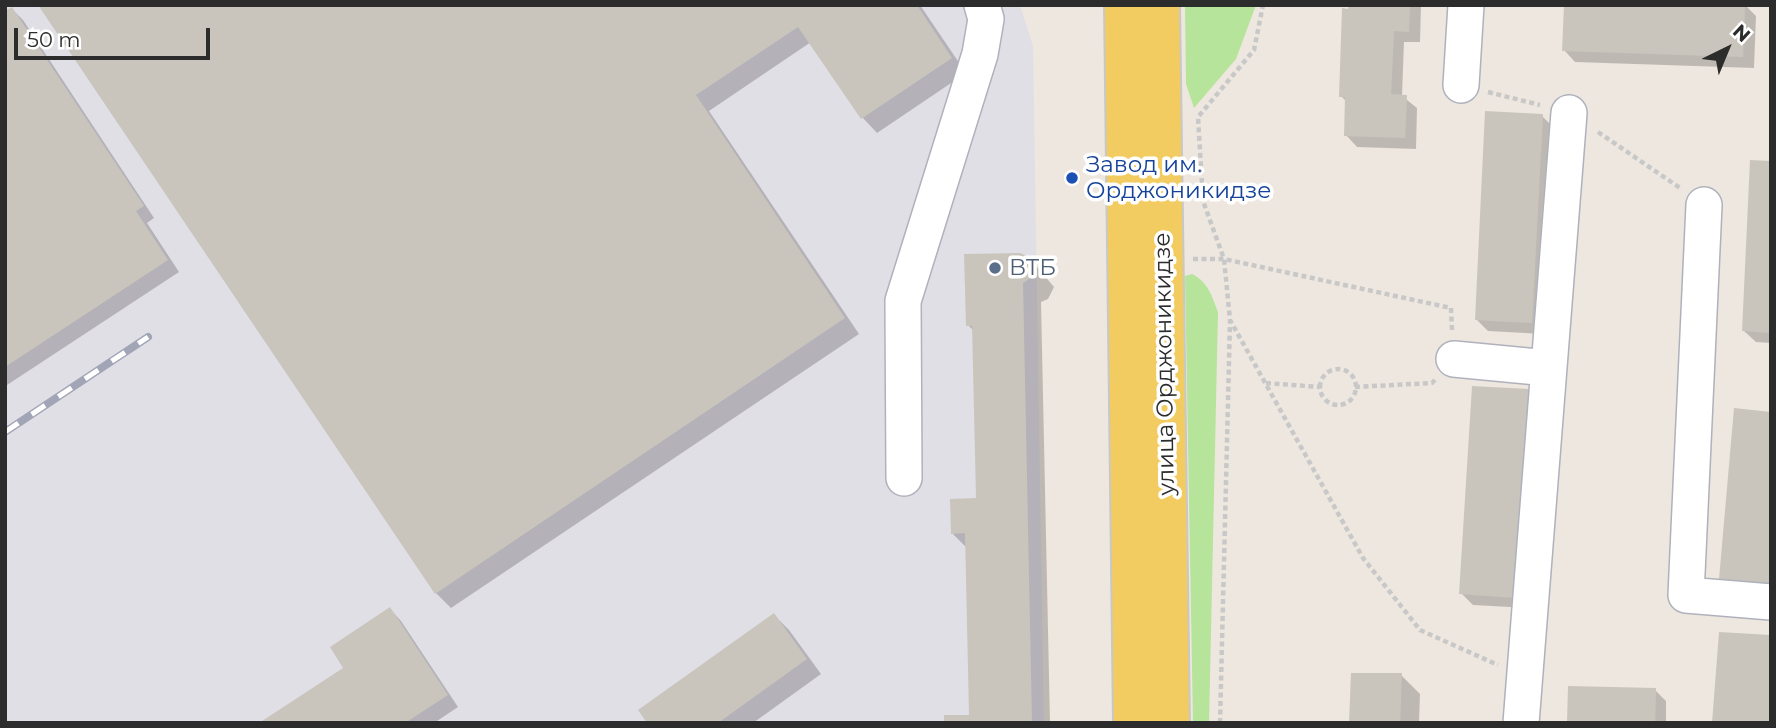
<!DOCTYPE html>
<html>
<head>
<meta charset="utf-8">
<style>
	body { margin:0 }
	#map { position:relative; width:1776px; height:728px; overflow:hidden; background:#eee7df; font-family:Montserrat,sans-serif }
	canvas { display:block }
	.frame { position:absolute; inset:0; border:7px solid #2c2c2c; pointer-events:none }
	.north { position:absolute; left:1692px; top:14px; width:70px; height:70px; -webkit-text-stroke:5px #fff; paint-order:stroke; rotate:43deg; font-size:19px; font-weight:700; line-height:28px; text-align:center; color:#2c2c2c }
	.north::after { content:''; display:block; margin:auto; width:24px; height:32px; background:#2c2c2c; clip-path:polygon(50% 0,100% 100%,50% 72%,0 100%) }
	.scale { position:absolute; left:14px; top:28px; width:196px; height:32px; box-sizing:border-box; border:4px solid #2c2c2c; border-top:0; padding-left:9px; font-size:21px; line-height:24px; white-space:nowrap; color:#2c2c2c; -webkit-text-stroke:5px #fff; paint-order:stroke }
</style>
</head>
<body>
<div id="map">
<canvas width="1776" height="728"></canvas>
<div class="frame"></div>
<div class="north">N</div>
<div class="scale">50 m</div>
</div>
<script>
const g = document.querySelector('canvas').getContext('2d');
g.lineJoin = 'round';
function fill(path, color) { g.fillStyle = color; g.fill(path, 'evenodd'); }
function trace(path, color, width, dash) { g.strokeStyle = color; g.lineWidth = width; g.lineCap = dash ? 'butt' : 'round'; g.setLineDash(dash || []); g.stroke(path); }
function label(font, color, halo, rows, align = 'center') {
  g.font = font + ' Montserrat,sans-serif'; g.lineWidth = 7; g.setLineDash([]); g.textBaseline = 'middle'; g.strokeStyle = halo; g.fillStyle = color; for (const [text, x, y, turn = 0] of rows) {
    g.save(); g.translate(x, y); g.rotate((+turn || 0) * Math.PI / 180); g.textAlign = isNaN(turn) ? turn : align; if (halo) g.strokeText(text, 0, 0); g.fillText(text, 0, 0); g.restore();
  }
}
const industrial = new Path2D(`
	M5 5H1020L1033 46 1044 723H5Z`);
const green = new Path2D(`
	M1185 5H1256L1236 59 1194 108 1186 84Z
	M1192 274C1208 282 1212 296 1218 312L1209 723H1193L1185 276Z`);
const shadow = new Path2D(`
	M40 5H920L966 73 877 133 863 118 811 42 709 111 859 334 451 608 436 593Z
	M1350 5H1421L1420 42H1404L1402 96 1417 108 1416 149 1357 147 1346 135 1347 102 1341 96Z
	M1566 5H1745L1756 16 1754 68 1575 62 1564 50Z
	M12 9 23 20 154 218 147 223 179 272 7 385 5 13Z
	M1542 116 1553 127 1543 334 1488 331 1477 320Z
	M1771 163V343L1756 342 1744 331Z
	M1032 261 1054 287 1048 299 1041 302 1050 723H945L971 716 967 548 952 533 978 500 974 331 968 325Z
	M1528 391 1540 402 1528 608 1473 605 1461 593Z
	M1771 413V593L1733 590 1721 578Z
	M390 609 401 621 458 707 434 723H262L346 668Z
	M774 615 789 630 821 674 753 723H649Z
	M1401 675 1420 694 1419 723H1350Z
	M1655 690 1666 701V723H1568Z`);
const building = new Path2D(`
	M38 5H917L952 58 861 119 798 27 696 95 845 318 435 594Z
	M1349 5H1410L1409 32 1394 31 1391 94 1407 95 1405 138 1344 136 1345 97H1339L1342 8 1348 9Z
	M1564 5H1745L1743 57 1562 51Z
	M12 7 144 206 136 211 168 260 5 367V11Z
	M1485 111 1543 114 1532 323 1475 320Z
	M1750 160 1771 161V333L1742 331Z
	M1020 253 1033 259 1035 266 1029 279 1023 283 1032 723H944V715H969L965 533 951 534 950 499 976 498 972 326H966L964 254Z
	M1472 386 1529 389 1517 598 1459 594Z
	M1734 408 1771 412V583L1719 579Z
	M390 607 448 695 405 723H259L343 668 330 647Z
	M774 613 807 659 718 723H647L638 710Z
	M1719 632 1771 635V723H1712Z
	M1351 673H1402L1400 723H1349Z
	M1568 686 1656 688 1655 723H1567Z`);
const path = new Path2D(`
	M1488 92 1540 105
	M1598 132 1680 188
	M1193 259H1224L1203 201 1198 117 1254 50 1263 5
	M1452 330 1451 308 1224 259 1230 320 1363 558 1420 630 1498 665
	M1320 387a18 18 0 1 1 36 0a18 18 0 1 1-36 0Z
	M1266 383 1320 387
	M1355 387 1432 383 1435 380
	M1220 723 1230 321`);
const minor = new Path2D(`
	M1461 85 1466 5
	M1704 205 1686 595 1771 602
	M1454 359 1548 368
	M904 478 903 301 980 54 986 19 982 5
	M1521 723 1569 113`);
const major = new Path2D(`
	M1124 5 1133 723
	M1160 5 1170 723`);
const rail = new Path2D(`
	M5 432 148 337`);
const markers = [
	[1072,178,7,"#1a4fb4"],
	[995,268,7,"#5c6f8a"]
];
const transitNames = [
	["Завод им.",1086,165],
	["Орджоникидзе",1086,191]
];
const serviceNames = [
	["ВТБ",1009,268]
];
const streetNames = [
	["улица Орджоникидзе",1165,364,-91]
];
fill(industrial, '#e1dfe6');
fill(green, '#b6e49b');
fill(shadow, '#0003');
fill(building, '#c9c5bd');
trace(minor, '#afb2bc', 38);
trace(major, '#c8c8c8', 42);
trace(path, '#c8c8c8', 4.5, [5, 3.5]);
trace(minor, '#fff', 35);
trace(major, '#f2cc60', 38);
trace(rail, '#a1a5b6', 8);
trace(rail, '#fff', 5, [16]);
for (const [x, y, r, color] of markers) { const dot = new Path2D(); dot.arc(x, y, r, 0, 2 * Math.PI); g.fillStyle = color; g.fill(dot); trace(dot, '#fff', 2.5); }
label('23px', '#164399', '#fff', transitNames, 'left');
label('23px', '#4e5e75', '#fff', serviceNames, 'left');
label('23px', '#2c2c2c', '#fff', streetNames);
</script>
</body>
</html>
